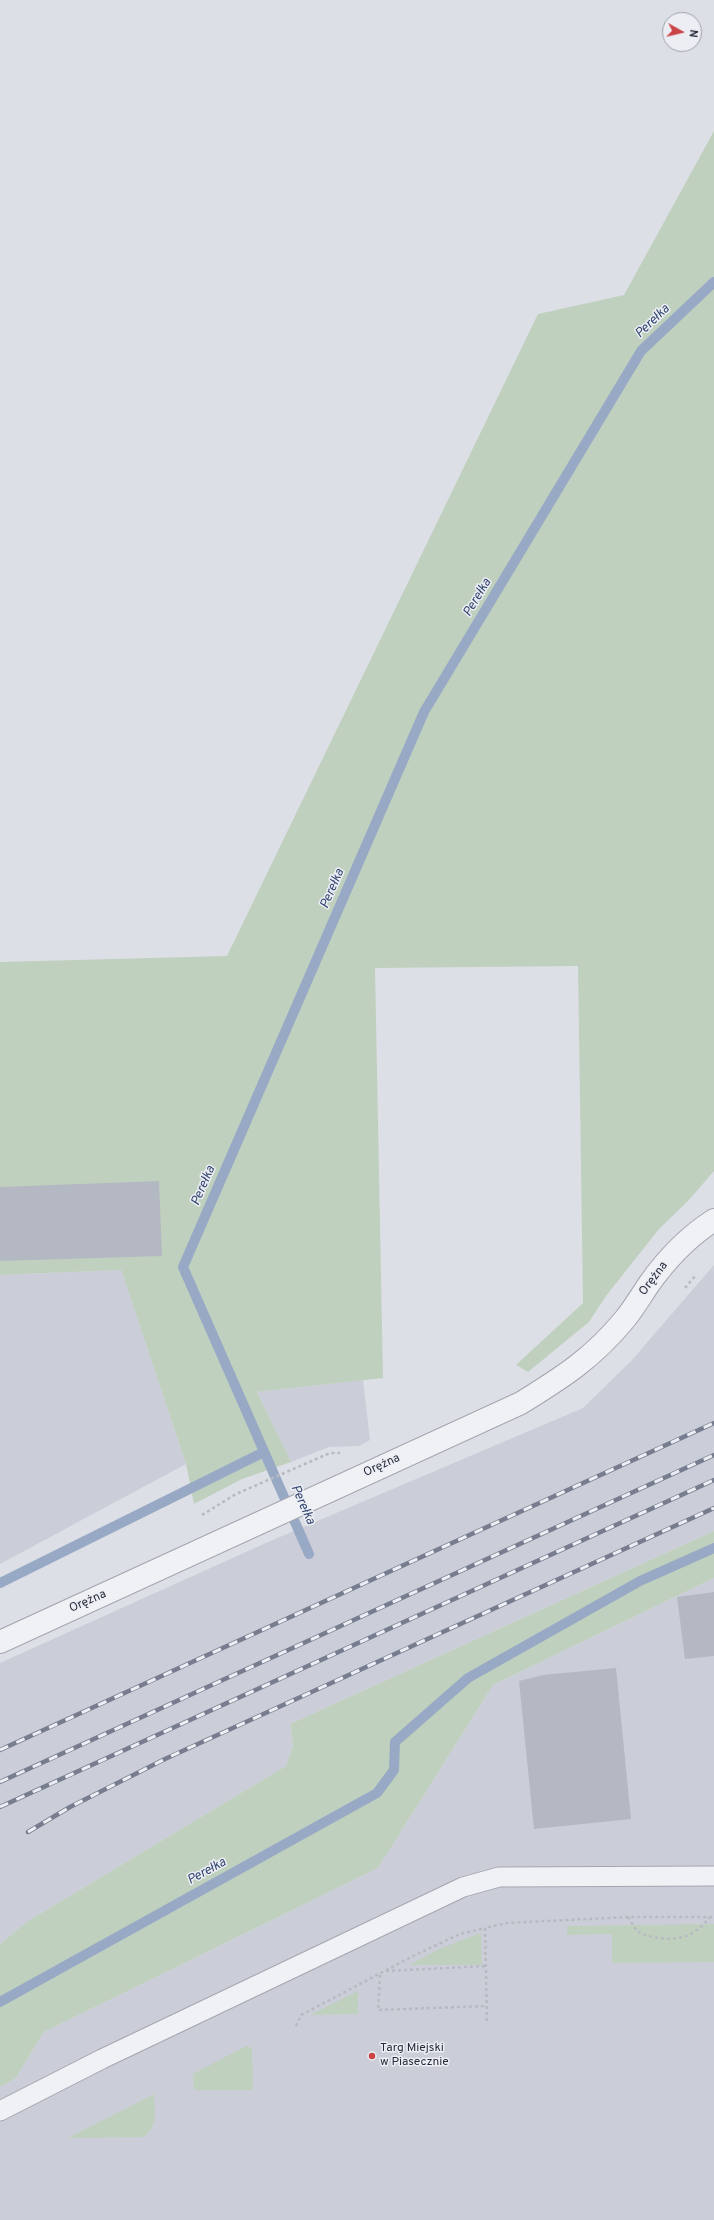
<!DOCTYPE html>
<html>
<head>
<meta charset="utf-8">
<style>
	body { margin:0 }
	#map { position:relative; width:714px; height:2220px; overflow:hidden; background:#dddfe6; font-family:Overpass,sans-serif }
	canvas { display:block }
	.north { position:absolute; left:662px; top:12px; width:40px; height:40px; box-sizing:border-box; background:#eceef4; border:1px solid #9da0aa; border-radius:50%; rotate:98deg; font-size:11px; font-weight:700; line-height:16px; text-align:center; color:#272c3c }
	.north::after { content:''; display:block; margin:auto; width:14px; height:18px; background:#ca4347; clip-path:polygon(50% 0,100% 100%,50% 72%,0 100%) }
</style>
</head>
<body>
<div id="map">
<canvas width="714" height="2220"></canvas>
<div class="north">N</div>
</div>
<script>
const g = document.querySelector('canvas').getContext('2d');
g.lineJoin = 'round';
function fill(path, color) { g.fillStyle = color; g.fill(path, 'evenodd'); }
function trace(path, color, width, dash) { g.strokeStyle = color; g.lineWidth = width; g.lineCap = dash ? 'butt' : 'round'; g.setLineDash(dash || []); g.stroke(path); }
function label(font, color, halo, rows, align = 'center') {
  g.font = font + ' Overpass,sans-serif'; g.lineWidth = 3; g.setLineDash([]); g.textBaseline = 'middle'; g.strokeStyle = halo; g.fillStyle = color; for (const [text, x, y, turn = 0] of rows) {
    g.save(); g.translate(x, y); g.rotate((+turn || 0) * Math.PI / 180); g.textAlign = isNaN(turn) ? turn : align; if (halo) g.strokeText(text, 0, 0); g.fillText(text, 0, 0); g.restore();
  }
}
const built = new Path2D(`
	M714 1265V1531L290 1724 293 1746 286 1766 28 1921 0 1944V1663L268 1542 583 1408 631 1361Z
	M121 1270 186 1464 0 1564V1275Z
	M363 1380 370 1440 359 1446 329 1447 291 1462 257 1392Z
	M714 1578V2220H0V2087L15 2079 44 2032 378 1868 493 1685Z`);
const green = new Path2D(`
	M714 131V1171L688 1201 659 1229 606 1296 589 1322 528 1372 516 1365 583 1303 578 966 375 968 383 1378 257 1392 291 1462 242 1479 194 1504 186 1464 121 1270 0 1275V962L227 956 538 314 624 295Z
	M714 1531V1578L493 1685 378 1868 44 2032 15 2079 0 2087V1944L28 1921 286 1766 293 1746 290 1724Z
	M714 1924V1962L612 1963V1934L567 1935V1926Z
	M481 1933 482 1965H409L439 1949Z
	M358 1991V2014L310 2015Z
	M246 2046 252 2048 253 2090H194L193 2074Z
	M154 2094C154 2110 159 2128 143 2137L68 2138Z`);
const stream = new Path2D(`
	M309 1554 183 1267 424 712 641 351 714 282
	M0 1583 264 1452
	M0 2002 377 1793 394 1770 395 1742 468 1678 640 1581 714 1548`);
const building = new Path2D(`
	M159 1181 162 1256 0 1261V1187Z
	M714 1592V1656L685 1659 677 1597Z
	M616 1668 631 1819 534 1829 519 1681 543 1675Z`);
const path = new Path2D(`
	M685 1288 696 1275
	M202 1515 236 1494 330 1453H340
	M628 1917C631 1922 634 1927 637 1931 642 1935 652 1937 658 1938 681 1941 696 1935 710 1917
	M386 1971 486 1966
	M380 1975 378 2010 487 2006
	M487 2021 485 1928 507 1923 628 1917H714
	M296 2026 301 2015 417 1954 460 1934 485 1928`);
const service = new Path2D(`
	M0 2111 102 2059 463 1887 499 1877 714 1876`);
const tertiary = new Path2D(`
	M0 1642 521 1403C563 1377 593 1358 625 1319 634 1308 641 1296 649 1284 666 1260 689 1236 714 1220`);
const rail = new Path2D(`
	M0 1750 714 1423
	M0 1782 714 1455
	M0 1807 714 1480
	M28 1832 70 1807 165 1759 714 1508`);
const markers = [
	[372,2056,4,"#ca4347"]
];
const streetNames = [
	["Orężna",654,1279,-53],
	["Orężna",382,1466,-25],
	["Orężna",88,1602,-24]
];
const poiNames = [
	["Targ Miejski",380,2049],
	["w Piasecznie",380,2063]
];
const waterNames = [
	["Perełka",653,322,-44],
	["Perełka",478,598,-59],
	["Perełka",333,889,-67],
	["Perełka",204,1186,-67],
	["Perełka",302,1505,66],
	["Perełka",207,1872,-29]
];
fill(built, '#cbced8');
fill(green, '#c0d0be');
trace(stream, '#98a9c6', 10);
fill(building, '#b4b8c3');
trace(service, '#a3a6b0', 21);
trace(tertiary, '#a3a6b0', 24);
trace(path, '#b7bac1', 2.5, [3, 3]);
trace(service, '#eff1f5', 19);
trace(tertiary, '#eff1f5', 22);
trace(rail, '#777d8f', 4.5);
trace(rail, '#eceef4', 3, [9]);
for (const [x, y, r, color] of markers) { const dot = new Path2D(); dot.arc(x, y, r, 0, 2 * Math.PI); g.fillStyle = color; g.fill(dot); trace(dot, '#eceef4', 1.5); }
label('12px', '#272c3c', '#eceef4', streetNames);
label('12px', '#272c3c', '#eceef4', poiNames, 'left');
label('italic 13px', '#32466f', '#eceef4', waterNames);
</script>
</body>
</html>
